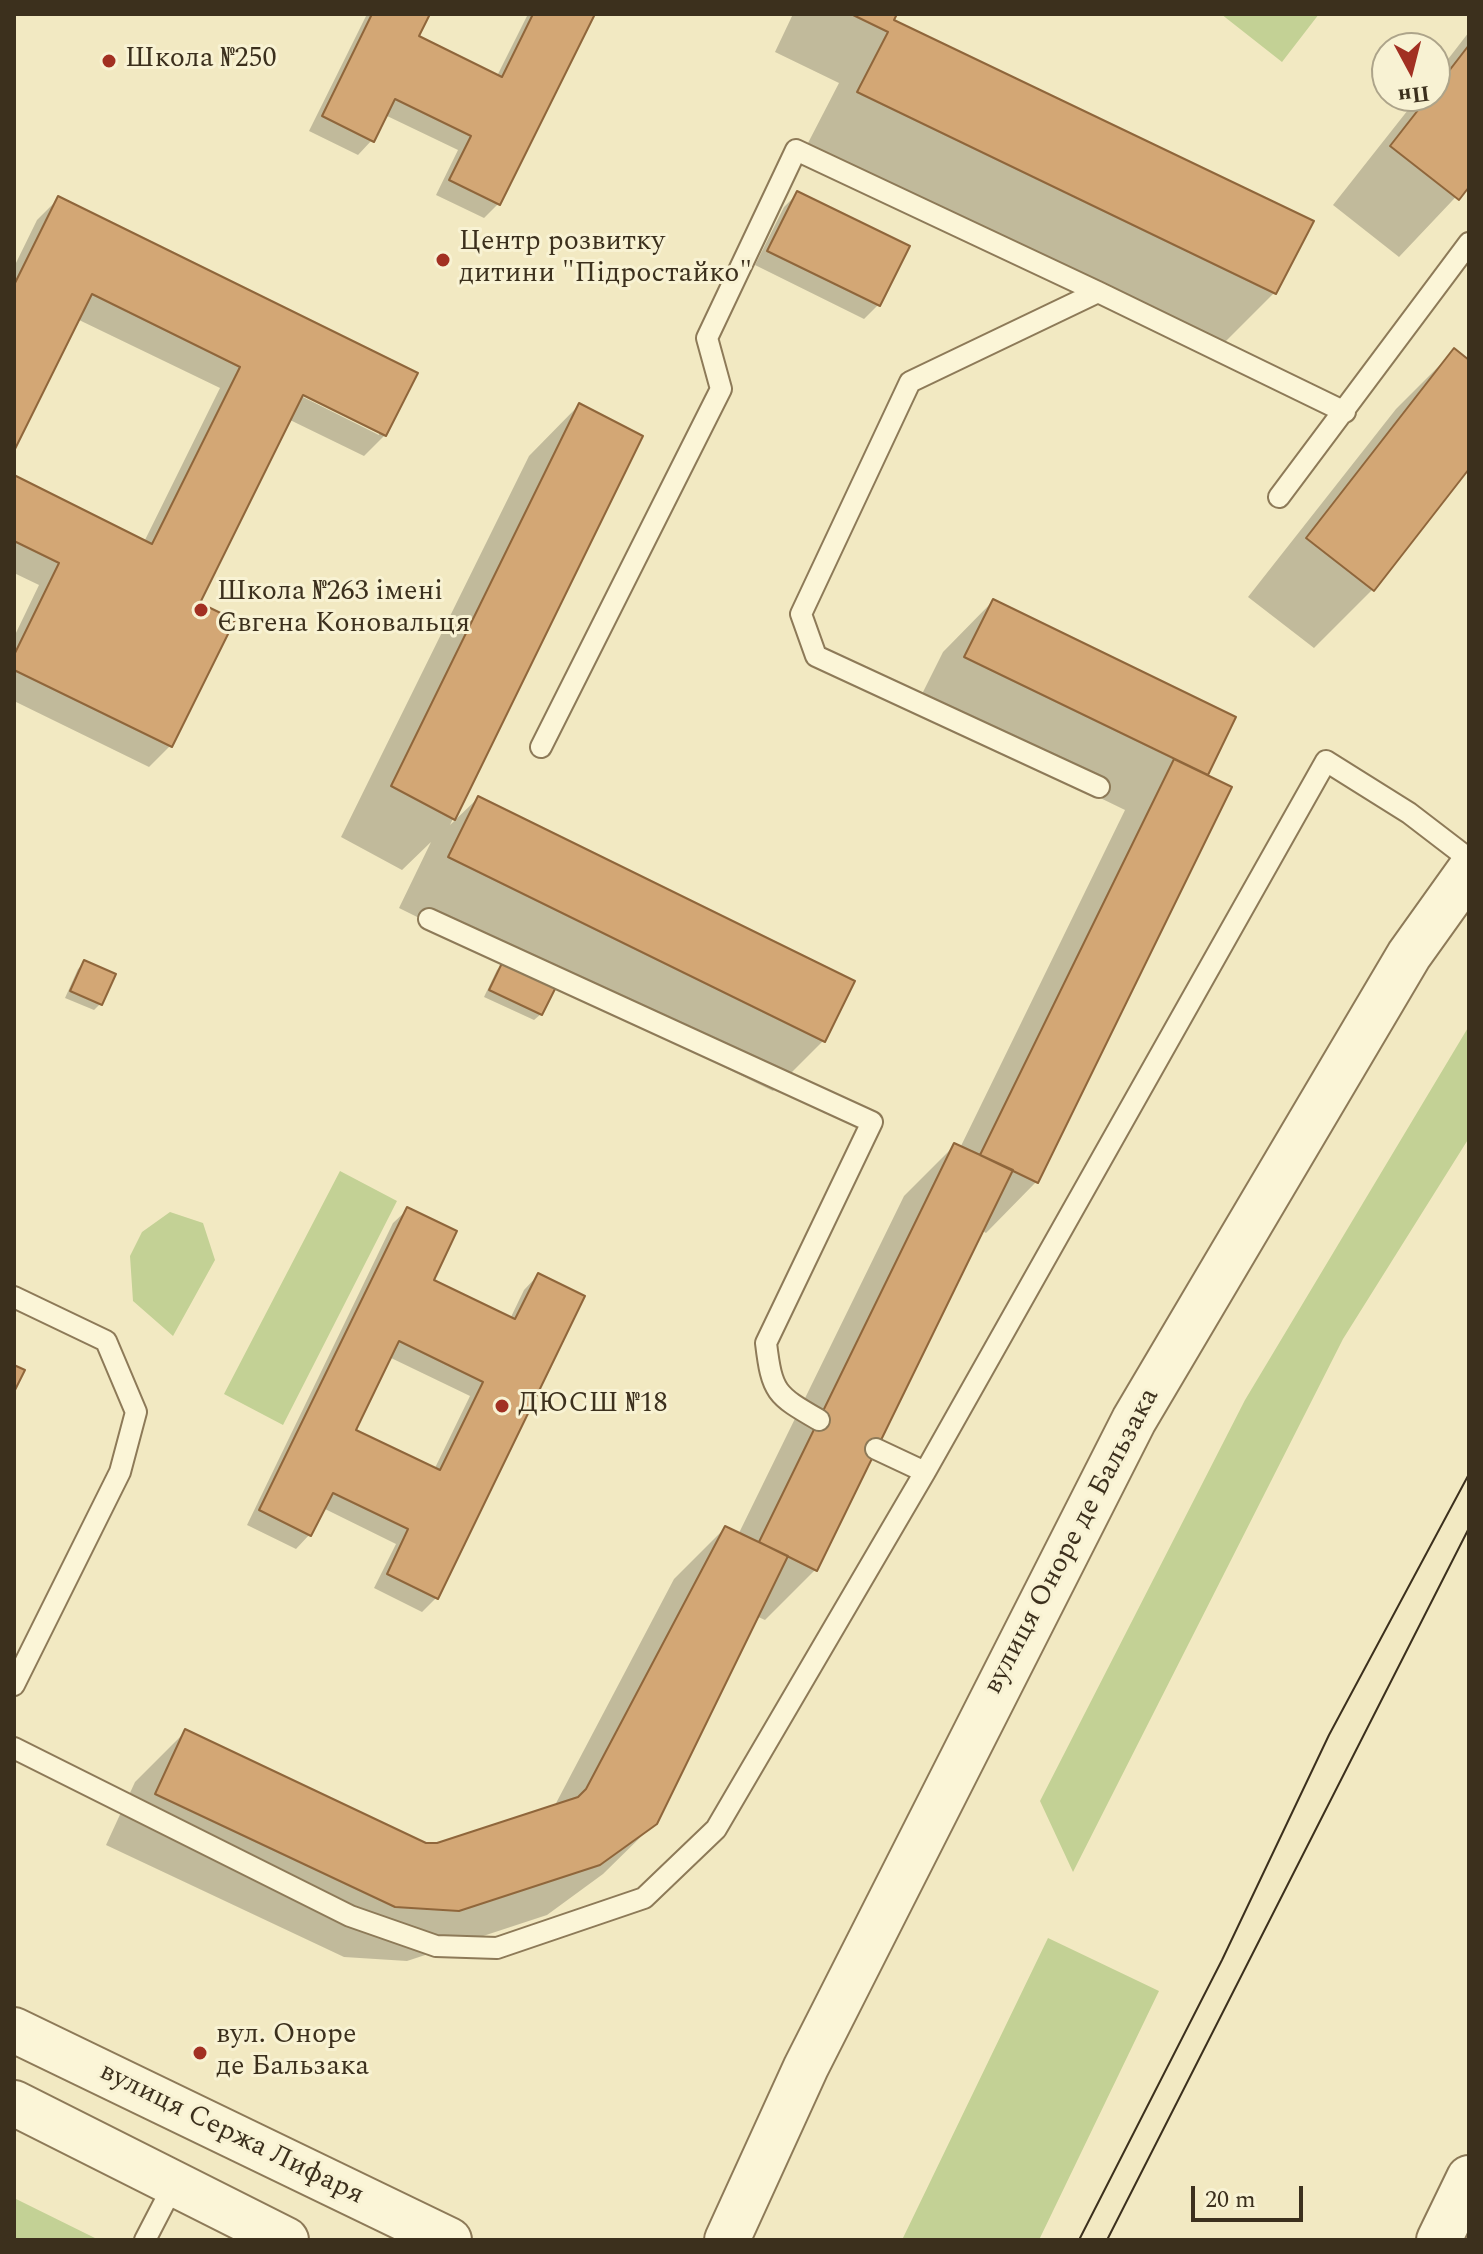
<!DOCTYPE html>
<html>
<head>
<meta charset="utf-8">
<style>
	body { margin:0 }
	#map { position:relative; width:1483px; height:2254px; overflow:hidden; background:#f2e9c2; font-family:Spectral,serif }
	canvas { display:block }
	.frame { position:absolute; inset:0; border:16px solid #3c301d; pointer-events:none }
	.north { position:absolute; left:1371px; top:32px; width:80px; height:80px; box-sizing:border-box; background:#f8f2d3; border:2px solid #ada48a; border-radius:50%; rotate:173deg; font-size:22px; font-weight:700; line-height:32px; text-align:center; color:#3c301d }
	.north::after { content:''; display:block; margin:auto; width:28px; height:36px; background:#a23022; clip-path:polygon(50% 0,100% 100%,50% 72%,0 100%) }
	.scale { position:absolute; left:1191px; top:2186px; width:112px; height:36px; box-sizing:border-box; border:4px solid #3c301d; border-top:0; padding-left:10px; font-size:24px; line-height:28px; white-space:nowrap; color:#3c301d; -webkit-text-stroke:6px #f8f2d3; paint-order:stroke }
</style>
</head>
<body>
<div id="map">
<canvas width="1483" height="2254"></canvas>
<div class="frame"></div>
<div class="north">Пн</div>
<div class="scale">20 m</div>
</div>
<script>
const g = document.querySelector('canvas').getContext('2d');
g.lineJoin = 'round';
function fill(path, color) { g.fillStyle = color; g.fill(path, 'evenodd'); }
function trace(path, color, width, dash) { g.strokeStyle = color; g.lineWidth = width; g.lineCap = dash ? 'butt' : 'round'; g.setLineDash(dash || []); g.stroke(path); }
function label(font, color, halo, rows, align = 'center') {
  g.font = font + ' Spectral,serif'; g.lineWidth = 6; g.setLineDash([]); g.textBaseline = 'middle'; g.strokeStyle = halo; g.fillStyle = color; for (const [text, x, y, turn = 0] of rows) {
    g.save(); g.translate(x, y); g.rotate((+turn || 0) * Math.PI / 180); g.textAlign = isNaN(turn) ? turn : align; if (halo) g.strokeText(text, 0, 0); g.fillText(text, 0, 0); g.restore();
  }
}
const green = new Path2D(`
	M1221 14H1319L1282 62Z
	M1469 1026V1138L1343 1339 1073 1872 1040 1801 1245 1400Z
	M340 1171 397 1201 283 1425 224 1394Z
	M170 1212 203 1223 215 1260 173 1336 133 1301 130 1256 142 1232Z
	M1048 1938 1159 1991 1039 2240H902Z
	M14 2198 99 2240H14Z`);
const shadow = new Path2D(`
	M367 14H427L416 37 497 76 528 14H592L498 204 484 218 436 195 458 150 385 115 372 140 358 155 309 131Z
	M793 14H895L891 21 1311 222 1274 293 1223 344 808 143 839 83 775 52Z
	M1469 32V183L1399 257 1333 205 1419 96H1435V76Z
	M798 193 878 305 864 319 755 265 784 207Z
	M59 198 415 374 385 435 364 456 288 419 197 604 232 621 170 746 149 767 14 701V637L39 585 14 573V478L144 542 220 388 77 319 14 446V267L37 220ZM295 388 379 430V435L293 392Z
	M1454 351 1469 362V466L1373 589 1314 648 1248 597 1396 409Z
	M579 405 640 437 450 825 478 798 823 1041 773 1091 555 985 541 1014 534 1020 484 997 497 970 506 961 399 908 431 842 402 870 341 837 529 456Z
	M993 601 1234 718 1205 776 1229 788 1036 1182 986 1233 981 1230 815 1570 765 1620 756 1616 655 1823 603 1874 547 1915 407 1961 344 1957 106 1845 135 1782 185 1732 426 1845H437L554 1807 674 1579 725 1528 738 1535 904 1196 955 1145 960 1148 1125 810 915 708 943 652Z
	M85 962 100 1004 94 1010 65 998 78 969Z
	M408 1209 431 1281 510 1319 524 1290 538 1275 437 1597 422 1612 374 1588 396 1544 323 1508 310 1534 296 1549 247 1525 393 1223ZM389 1357 470 1396 434 1470 353 1431Z`);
const building = new Path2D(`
	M372 14H430L419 36 502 77 533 14H595L500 205 449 180 471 136 395 99 374 142 322 116Z
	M851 14H897L894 20 1314 221 1276 294 857 92 888 32Z
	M1469 45V187L1459 200 1390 146 1429 96H1435V89Z
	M797 191 910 246 880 306 767 251Z
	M58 196 418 373 386 436 303 395 200 603 235 620 172 747 14 670V655L59 563 14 541V475L152 544 240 367 92 294 14 451V285Z
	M1454 348 1469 360V469L1374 591 1306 538Z
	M579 403 643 436 455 820 391 786Z
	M993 599 1236 717 1208 775 964 657Z
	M1174 759 1232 787 1038 1183 980 1155Z
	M478 796 855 981 825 1042 448 857Z
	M84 960 116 974 102 1005 70 991Z
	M503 961 556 987 542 1015 489 990Z
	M954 1143 1013 1170 817 1571 759 1542Z
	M407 1207 457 1231 434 1280 515 1319 538 1273 585 1296 438 1599 387 1574 408 1529 333 1493 311 1536 259 1510ZM399 1341 483 1382 440 1470 356 1430Z
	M14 1365 25 1370 14 1392Z
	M725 1526 788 1556 657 1824 600 1865 459 1911 395 1907 155 1794 185 1729 426 1843H437L578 1797 586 1789Z`);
const service = new Path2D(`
	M1098 292 910 382 801 614 816 656 1099 787
	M1279 497 1469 243
	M541 747 721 389 707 338 796 150 1098 292 1345 412
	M429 919 872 1122 766 1343C772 1393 776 1395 819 1420
	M14 1297 106 1341 136 1412 120 1472 14 1685
	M876 1449 925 1472
	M14 1748 350 1916 436 1946 497 1948 644 1898 716 1829 925 1472 1326 761 1409 813 1469 859
	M145 2240 174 2184`);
const tertiary = new Path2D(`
	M14 2030 449 2240
	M14 2103 286 2240
	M727 2240 806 2067 1134 1420 1409 955 1469 871
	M1439 2240 1469 2178`);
const tram = new Path2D(`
	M1079 2240 1222 1960 1329 1735 1469 1474
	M1107 2240 1469 1528`);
const markers = [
	[109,61,8,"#a23022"],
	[443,260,8,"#a23022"],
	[201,610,8,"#a23022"],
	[502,1406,8,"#a23022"],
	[200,2053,8,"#a23022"]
];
const poiNames = [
	["Школа №250",125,61],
	["Центр розвитку",459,244],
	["дитини \"Підростайко\"",459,276],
	["Школа №263 імені",217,594],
	["Євгена Коновальця",217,626],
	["ДЮСШ №18",518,1406],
	["вул. Оноре",216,2037],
	["де Бальзака",216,2069]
];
const streetNames = [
	["вулиця Оноре де Бальзака",1073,1542,-62],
	["вулиця Сержа Лифаря",231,2135,26]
];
fill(green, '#c3d195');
fill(shadow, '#0003');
fill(building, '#d3a775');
trace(building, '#8f663b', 2);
trace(service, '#8d7a58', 24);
trace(tertiary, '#8d7a58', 48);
trace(service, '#fbf5d7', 20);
trace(tertiary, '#fbf5d7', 44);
trace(tram, '#3c301d', 2);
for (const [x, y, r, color] of markers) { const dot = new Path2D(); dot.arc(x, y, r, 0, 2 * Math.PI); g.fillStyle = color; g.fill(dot); trace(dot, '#f8f2d3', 3); }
label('28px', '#3c301d', '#f8f2d3', poiNames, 'left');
label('28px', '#3c301d', '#f8f2d3', streetNames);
</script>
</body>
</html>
